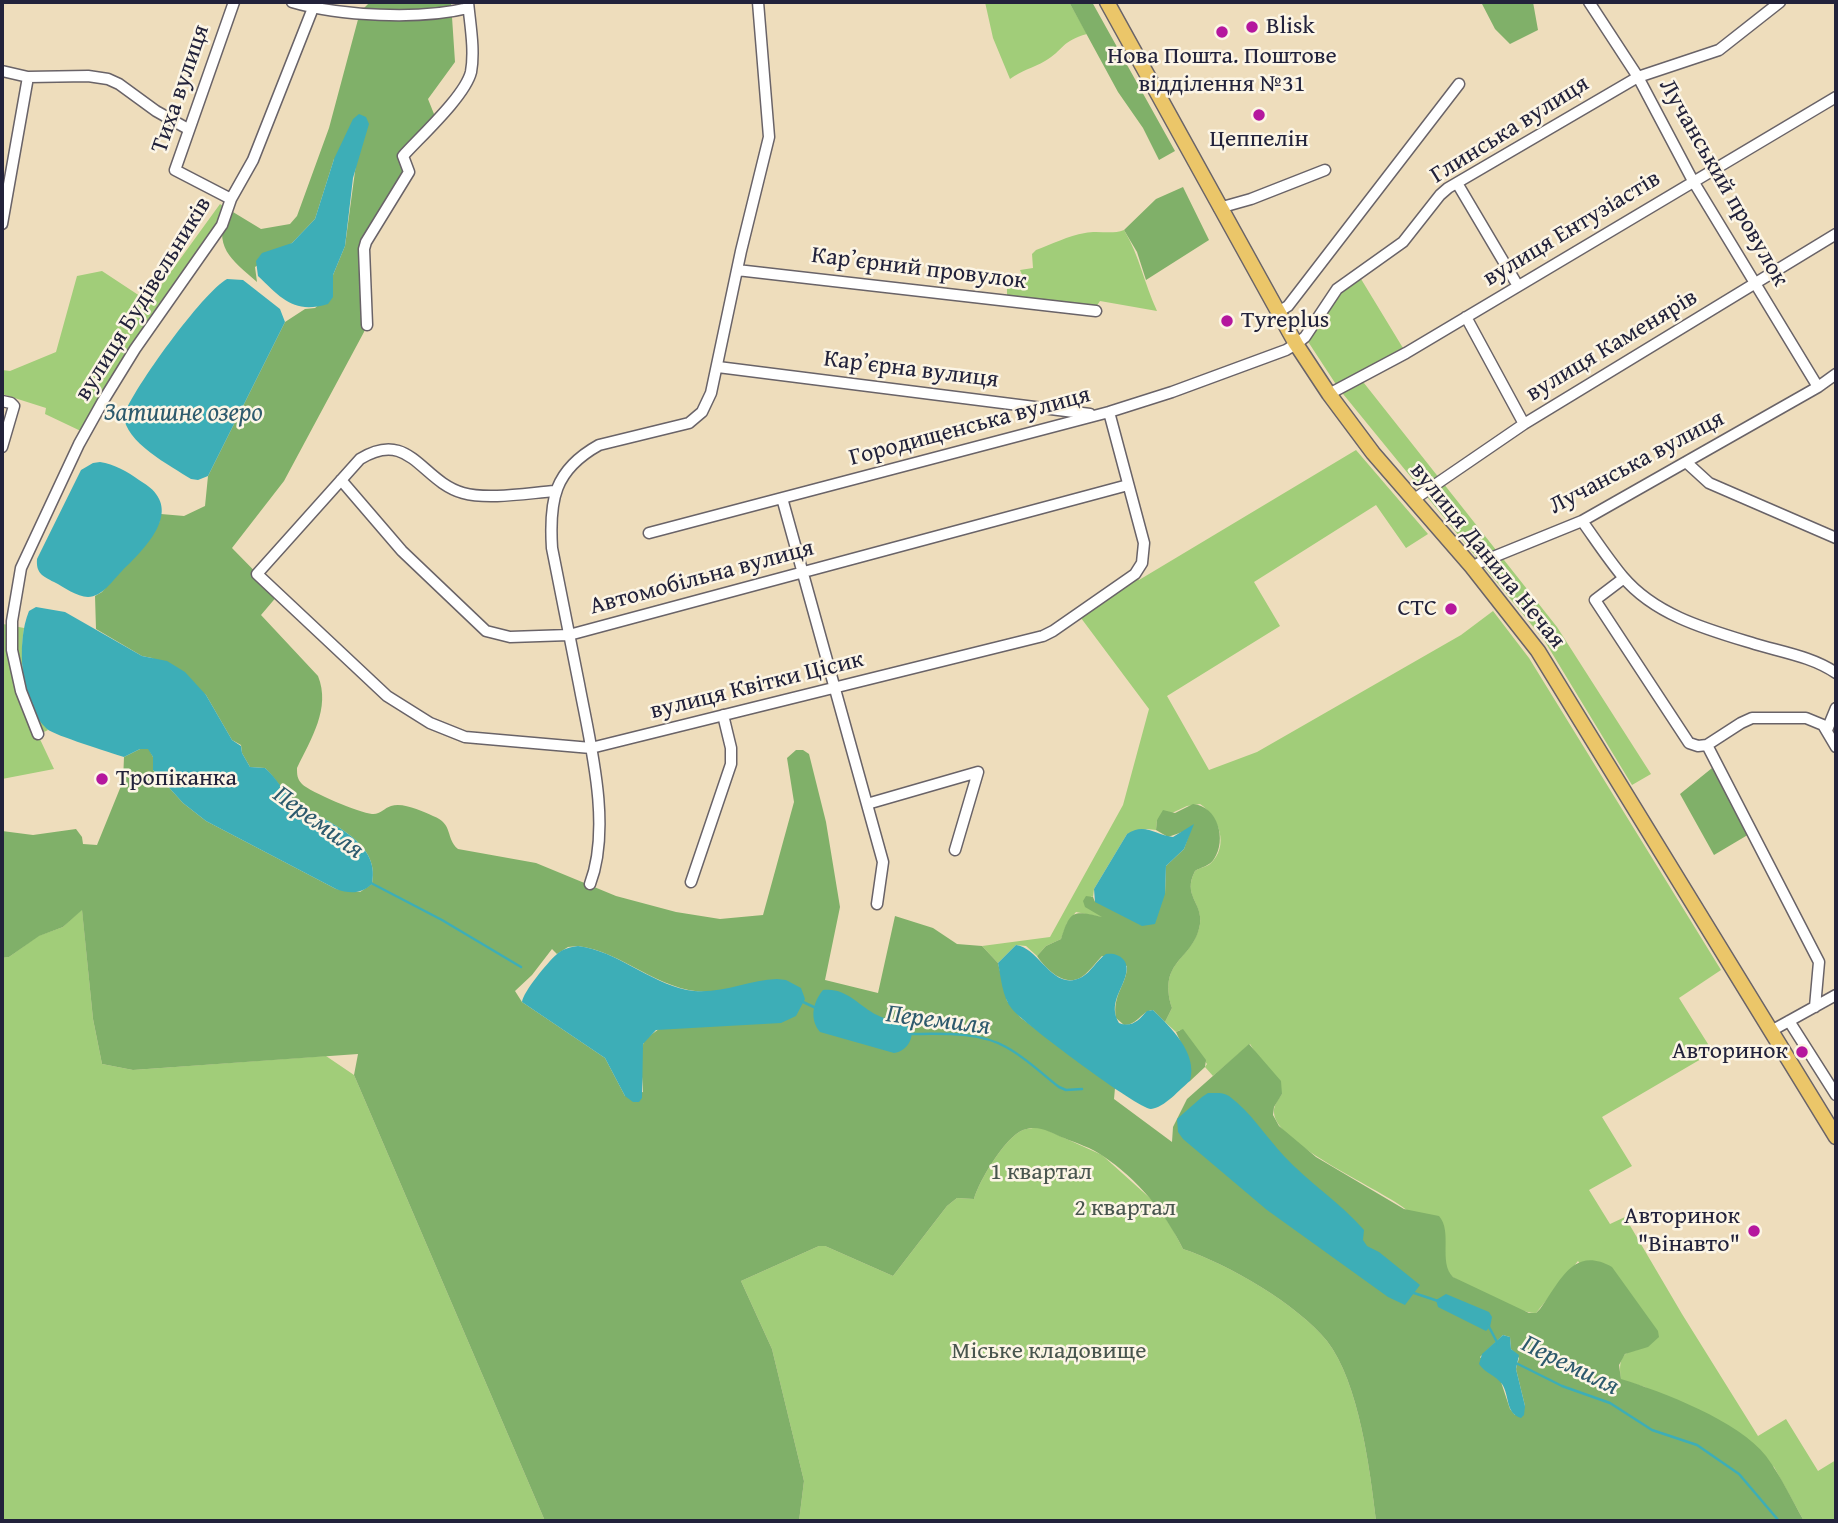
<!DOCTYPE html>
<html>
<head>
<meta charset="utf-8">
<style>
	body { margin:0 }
	#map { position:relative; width:1838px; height:1523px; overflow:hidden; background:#eeddbc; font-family:"Gentium Book Plus",serif }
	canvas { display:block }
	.frame { position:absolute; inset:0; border:4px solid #22223b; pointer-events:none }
</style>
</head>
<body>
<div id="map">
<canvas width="1838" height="1523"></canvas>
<div class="frame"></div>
</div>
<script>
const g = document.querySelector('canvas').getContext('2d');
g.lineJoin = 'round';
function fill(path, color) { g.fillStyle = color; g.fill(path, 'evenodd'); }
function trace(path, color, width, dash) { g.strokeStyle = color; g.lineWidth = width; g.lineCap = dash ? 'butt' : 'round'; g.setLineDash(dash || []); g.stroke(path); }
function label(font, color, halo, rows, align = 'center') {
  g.font = font + ' "Gentium Book Plus",serif'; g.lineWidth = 5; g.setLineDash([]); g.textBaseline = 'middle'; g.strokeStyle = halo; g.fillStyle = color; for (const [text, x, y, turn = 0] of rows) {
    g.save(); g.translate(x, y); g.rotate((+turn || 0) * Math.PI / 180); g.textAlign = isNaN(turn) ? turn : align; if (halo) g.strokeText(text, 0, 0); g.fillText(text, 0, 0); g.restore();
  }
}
const green = new Path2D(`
	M985 2H1069L1087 34C1061 41 1064 50 1045 61 1033 68 1022 70 1010 79L993 38Z
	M220 204 228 209 85 433 45 414 46 408 2 394V370L10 371 56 352 77 276 102 271 149 302Z
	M1124 230C1140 257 1144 283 1157 311L1100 301 1096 307 1007 297V283L1018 282 1023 277 1020 270 1033 268 1032 254 1036 250C1052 244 1068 236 1085 233 1099 230 1111 235 1124 230Z
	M1358 274 1406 353 1360 378 1557 627 1651 774 1632 785 1544 640 1339 389 1305 337 1332 295Z
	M1356 450 1428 534 1406 548 1376 505 1254 582 1280 626 1167 696 1209 770 1257 752 1461 635 1493 611 1529 658 1721 970 1679 998 1713 1052 1602 1117 1632 1166 1589 1190 1610 1224 1625 1217 1682 1314 1758 1436 1786 1419 1818 1471 1836 1460V1521H1804L1774 1467 1645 1387 1621 1380C1619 1364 1619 1352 1637 1350L1578 1261 1536 1313C1519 1314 1465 1286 1450 1275 1446 1264 1416 1218 1408 1211 1384 1190 1276 1145 1274 1113 1273 1106 1278 1100 1282 1094L1250 1044 1213 1076 1205 1067 1207 1064 1180 1030 1176 1032 1165 1022 1172 1008C1157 960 1193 961 1200 924 1203 903 1182 896 1195 871 1199 868 1206 867 1210 864 1230 846 1219 817 1200 804L1187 806 1157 820 1156 830 1147 829 1127 834 1094 889 1093 897 1091 896 1105 918 1076 912 1067 923 1061 939 1046 946 1037 956 1026 946 1016 945 998 963 982 946 1050 937 1123 805 1149 709 1078 614 1135 574 1139 580Z
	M3 624 24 628C18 668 25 696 48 730L38 735 54 769 2 779Z
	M82 909 93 1019 102 1064 133 1070 326 1056 354 1075 545 1521H2V958L9 957 38 936 63 927Z
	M1040 1127 1102 1155 1152 1200 1171 1226 1183 1249C1228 1264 1297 1304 1327 1341 1359 1382 1370 1470 1376 1521H799L804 1481 772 1349 741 1281 819 1246H825L893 1276 947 1206 957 1198 974 1199C979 1181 1005 1137 1023 1130 1028 1128 1035 1128 1040 1127Z`);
const forest = new Path2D(`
	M370 2H451L455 62 428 99 436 119 403 156 409 172 370 235 367 325 364 332 284 481 232 548 278 595 261 615 318 676C331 708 311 739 297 768 297 774 297 779 302 784 310 792 360 813 372 814 380 815 384 808 391 806 403 802 422 811 433 816 454 824 445 838 458 849L536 863 616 896 676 912 720 919 763 915 794 802 787 758 796 750H803L809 754 826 822 840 907 825 980 878 993 895 916 933 928 957 944 982 946 998 963 1007 1001 1021 1018 1115 1088 1114 1099 1172 1142 1173 1127 1187 1099 1249 1044 1281 1081 1282 1094 1274 1107 1273 1115 1279 1126 1316 1157 1404 1209 1439 1216C1453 1232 1438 1262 1453 1277L1529 1313H1536L1540 1309C1560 1282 1573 1245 1612 1267L1658 1331 1659 1337 1648 1347 1625 1354 1619 1365 1621 1379C1663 1392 1739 1421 1766 1456 1781 1476 1792 1500 1804 1521H1376C1370 1470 1359 1382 1327 1341 1297 1304 1228 1264 1183 1249 1165 1212 1137 1179 1103 1156 1092 1148 1076 1143 1064 1138 1050 1132 1038 1124 1023 1130 1005 1137 979 1181 974 1199L957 1198 947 1206 893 1276 825 1246H819L741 1281 772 1349 804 1481 799 1521H545L354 1075 358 1054 133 1070 102 1064 93 1019 82 910 63 927 39 936 9 957 2 958V831L33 835 76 829 82 837 83 844 97 845 123 781 124 757 140 749H149L153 757V770L183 803 206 821 336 889 360 892 372 884C382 839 322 821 294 801 283 793 276 778 265 768L250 767 242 753 241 745 232 740 206 695 152 658 142 656 96 629 95 596 102 592 159 523 161 514 184 516 205 506 208 476 285 322 305 309 315 308 333 293V275L345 246 356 164 334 159 315 219 292 243 255 267 257 282C231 259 212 247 228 209L261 229 290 224 297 216 329 128 360 12ZM578 946C626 952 665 998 716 991 703 1000 648 1034 644 1042 638 1055 643 1078 643 1092L625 1096 605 1058 522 1002 515 991 532 975 552 949 557 954 568 947ZM1503 1335 1510 1337 1511 1349 1519 1358 1516 1369 1525 1406 1515 1415 1510 1409 1501 1382 1480 1357Z
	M1069 2H1092L1175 151 1159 160 1143 128 1118 92Z
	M1481 2H1533L1538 30 1510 44 1495 29Z
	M1183 187 1209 240 1146 280 1137 252 1124 230 1156 199Z
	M1717 764 1751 833 1714 855 1680 794Z
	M1193 804C1218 806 1227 840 1214 859 1210 866 1201 867 1195 871 1182 896 1203 902 1200 924 1194 961 1157 959 1172 1008L1165 1022 1153 1010C1141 1011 1138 1025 1124 1025L1116 1018C1112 994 1127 985 1127 966L1102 956C1096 962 1090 971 1083 976 1065 989 1046 969 1037 956L1046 946 1061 939C1070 910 1073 910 1102 917L1085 907 1083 901 1086 896 1093 897 1095 902 1165 894 1166 866 1184 849 1191 829 1168 837 1156 830 1157 820 1163 810 1175 813Z
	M1183 1029 1206 1060 1205 1067 1190 1081V1062L1176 1032Z`);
const water = new Path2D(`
	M359 114 366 117 369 124 353 178 345 246 333 275V297L328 304C294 314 282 299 258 276L256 261 262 253 292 243 315 219 334 159 353 119Z
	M227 279 243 280 280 309 285 322 208 476 198 480 191 479C171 466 124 442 124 415 133 389 203 292 227 279Z
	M100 462C114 464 128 472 139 480 145 484 152 488 156 494 176 520 139 554 122 571 113 580 102 597 88 597 77 597 64 587 54 582 42 576 36 573 37 559L81 470 93 463Z
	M36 607 65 612 142 656 167 661 185 672 206 695 232 740 241 746 242 753 250 767 265 768C276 777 283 792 294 801 322 821 382 839 372 884 361 894 350 894 336 889L206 821 183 803 153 770V757L148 749H140L124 757C109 752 56 736 47 729 20 705 16 642 29 611Z
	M1194 824 1184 849 1166 866 1165 894 1155 924 1142 926 1095 902 1094 889 1127 834C1144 822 1156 835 1173 837Z
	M1016 945C1040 948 1053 993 1082 977 1091 972 1097 960 1106 954 1118 952 1130 960 1126 974 1122 991 1108 1004 1119 1023 1132 1028 1139 1020 1147 1011L1153 1010C1171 1028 1198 1053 1190 1081 1180 1089 1164 1108 1151 1109 1138 1109 1023 1023 1012 1009 1002 997 1001 977 998 963Z
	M578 946C617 951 649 982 687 990 718 996 747 980 777 979L786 980 801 988 805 999 796 1016 781 1023 656 1030 643 1044 642 1098 639 1102H633L625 1096 605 1058 522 1002C523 992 548 962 556 955 562 949 570 947 578 946Z
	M823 990C846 987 859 1006 877 1015 885 1020 896 1018 904 1022 920 1031 908 1052 894 1053L820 1032C809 1019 813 1002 823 990Z
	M1208 1093C1216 1093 1223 1092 1229 1096 1251 1112 1266 1137 1284 1156 1309 1183 1340 1202 1364 1230L1363 1240 1367 1246 1379 1252 1420 1285 1405 1305 1388 1297 1267 1210 1183 1139 1178 1132 1177 1119 1202 1097Z
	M1446 1294 1489 1312 1492 1317 1490 1327 1486 1331 1438 1307 1436 1300Z
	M1503 1335 1510 1337 1511 1349 1519 1355 1516 1369 1525 1406 1524 1415 1521 1418C1505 1413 1510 1396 1502 1384 1495 1375 1485 1373 1479 1364L1482 1354Z`);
const stream = new Path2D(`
	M371 883 442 920 521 967
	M803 1002 816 1008
	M908 1034C940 1034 978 1031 1006 1047 1025 1057 1042 1074 1059 1087L1066 1090 1082 1089
	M1411 1292 1438 1301
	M1488 1325 1498 1344
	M1516 1363 1562 1386 1610 1403 1652 1430 1697 1445 1739 1474 1779 1521`);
const minor = new Path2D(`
	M292 2C339 16 420 20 468 8
	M1589 2 1638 77 1693 181 1818 387
	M2 71 28 77 88 76 108 79 119 84 156 111 188 129
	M1457 183 1518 286
	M231 199 175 170 234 2
	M1219 208 1251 199 1325 170
	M2 224 28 77
	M737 270 1096 311
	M1278 312 1288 306 1459 84
	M1466 317 1524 424
	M367 325 364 249 366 242 409 172 403 156C421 136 465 96 471 72 475 50 470 24 468 2
	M718 367 1090 414
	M1329 394 1406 353 1836 97
	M2 401 11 403 14 406 2 447
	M1686 462 1709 483 1836 538
	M341 480 402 551 486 631 510 637 569 635 1128 485
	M555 491C528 493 488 500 463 493 421 481 410 428 360 459L257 574 387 696 430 723 465 737 591 748 1043 636 1053 631 1135 574 1142 563 1144 543 1109 412
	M782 498 883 862 877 904
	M1413 500 1524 424 1836 234
	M1582 521C1595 539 1608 559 1623 577 1656 616 1709 630 1755 644 1782 652 1813 657 1836 673
	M649 533 1109 412 1172 392 1286 350 1296 344 1305 337 1337 289 1403 242 1440 195 1448 188 1638 77 1719 50 1780 2
	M1472 567 1481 562 1582 521 1818 387 1836 374
	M1624 578 1595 600 1689 743 1698 746 1707 745
	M1827 730 1836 708
	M38 734 21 691 12 650V621L21 568 79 444 103 401 135 349 222 225 231 199 253 160 313 8
	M1707 745 1819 962 1815 1007
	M1707 745 1741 723 1752 718H1806L1823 725 1836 747
	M867 804 978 772 955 850
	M691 882 731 764V748L723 715
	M590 884C612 826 590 743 579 684 570 638 561 593 552 548 549 500 554 470 599 445L689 423 702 412 711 393 741 251 769 137 758 2
	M1789 1021 1836 1095
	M1771 1031 1836 995`);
const major = new Path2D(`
	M1107 2 1296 344 1329 394 1373 453 1472 567 1538 651 1836 1137`);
const markers = [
	[1252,27,7,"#b5179e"],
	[1222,32,7,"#b5179e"],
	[1259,115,7,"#b5179e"],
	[1227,321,7,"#b5179e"],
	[1451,609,7,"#b5179e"],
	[102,779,7,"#b5179e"],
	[1802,1052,7,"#b5179e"],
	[1754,1231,7,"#b5179e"]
];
const poiNames = [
	["Blisk",1266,27],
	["Нова Пошта. Поштове",1222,57,"center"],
	["відділення №31",1222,85,"center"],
	["Цеппелін",1259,140,"center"],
	["Tyreplus",1241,321],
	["СТС",1437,609,"right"],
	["Тропіканка",116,779],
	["Авторинок",1788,1052,"right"],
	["Авторинок",1740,1217,"right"],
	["\"Вінавто\"",1740,1245,"right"]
];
const streetNames = [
	["Тиха вулиця",181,89,-71],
	["Глинська вулиця",1510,130,-32],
	["Лучанський провулок",1723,183,60],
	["вулиця Ентузіастів",1572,229,-31],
	["Карʼєрний провулок",919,269,7],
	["вулиця Будівельників",144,299,-58],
	["вулиця Каменярів",1612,346,-31],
	["Карʼєрна вулиця",911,370,7],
	["Городищенська вулиця",970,427,-15],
	["Лучанська вулиця",1637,463,-28],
	["вулиця Данила Нечая",1487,556,51],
	["Автомобільна вулиця",702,578,-15],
	["вулиця Квітки Цісик",757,686,-14]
];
const parkNames = [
	["1 квартал",1041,1173],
	["2 квартал",1125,1209],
	["Міське кладовище",1049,1352]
];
const waterNames = [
	["Затишне озеро",183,413],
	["Перемиля",318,823,36],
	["Перемиля",938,1021,7],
	["Перемиля",1570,1366,26]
];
fill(green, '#a1cd79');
fill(forest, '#80b069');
fill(water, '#3daeb7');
trace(stream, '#3daeb7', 2.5);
trace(minor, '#696368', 13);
trace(major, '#696368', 17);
trace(minor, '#fff', 10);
trace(major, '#ebc669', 14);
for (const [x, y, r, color] of markers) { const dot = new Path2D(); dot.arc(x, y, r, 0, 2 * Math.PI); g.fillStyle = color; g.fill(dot); trace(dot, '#fcf5e5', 2.5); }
label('24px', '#22223b', '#fcf5e5', poiNames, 'left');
label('24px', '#22223b', '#fcf5e5', streetNames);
label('24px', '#48554e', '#fcf5e5', parkNames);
label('italic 26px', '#2d5a6d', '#fcf5e5', waterNames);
</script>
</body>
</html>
